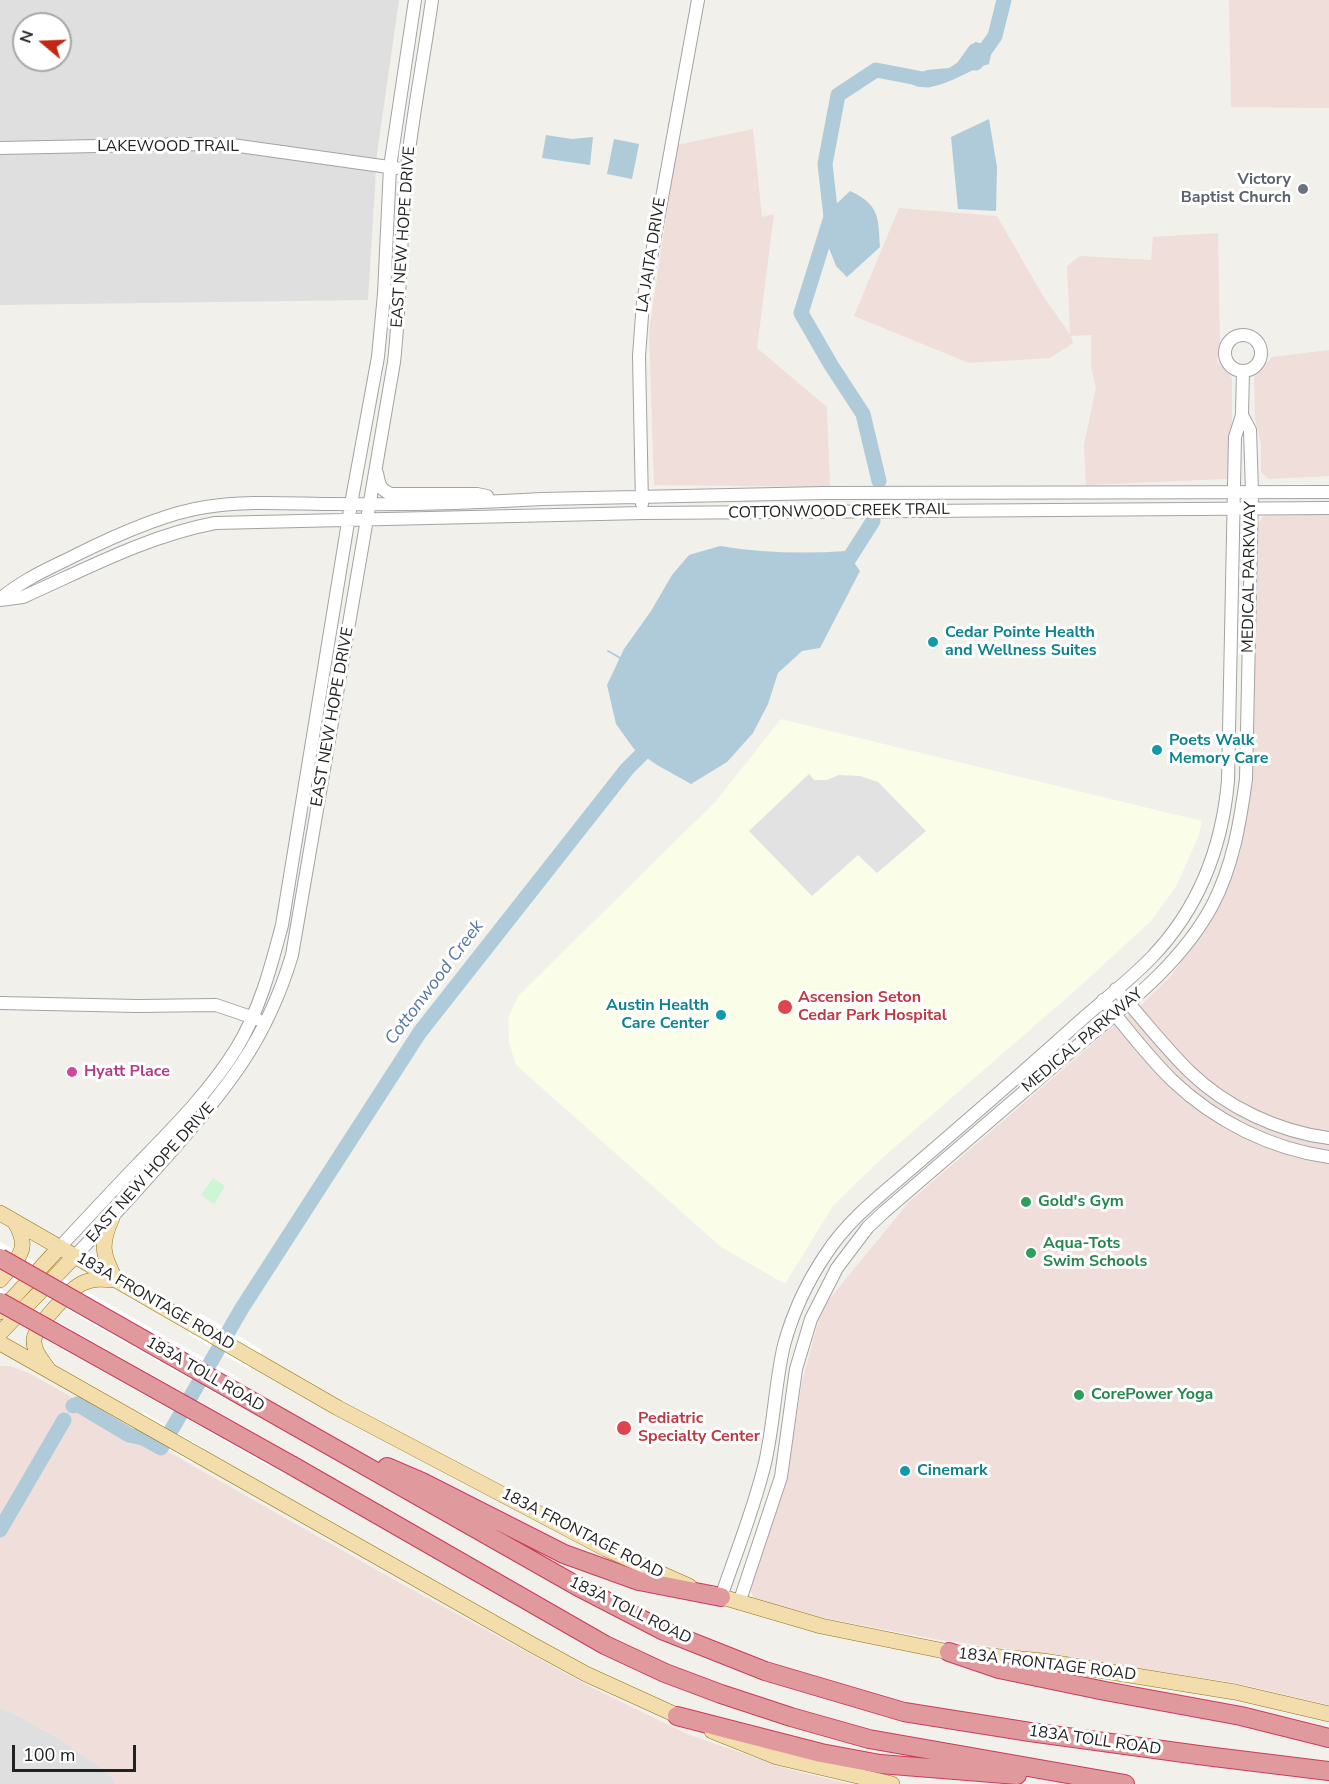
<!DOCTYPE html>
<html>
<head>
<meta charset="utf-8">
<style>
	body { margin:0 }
	#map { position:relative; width:1329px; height:1784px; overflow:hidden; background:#f1f0ea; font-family:"Nunito Sans",sans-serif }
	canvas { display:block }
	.north { position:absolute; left:12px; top:12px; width:60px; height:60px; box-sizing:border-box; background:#fff; border:2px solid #a7a7a7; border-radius:50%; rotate:289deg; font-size:16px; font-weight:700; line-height:24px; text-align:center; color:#222 }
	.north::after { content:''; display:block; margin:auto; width:21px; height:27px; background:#c12713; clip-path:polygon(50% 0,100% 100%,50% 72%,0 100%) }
	.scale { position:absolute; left:12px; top:1745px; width:124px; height:27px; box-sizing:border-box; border:3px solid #222; border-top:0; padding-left:8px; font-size:18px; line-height:21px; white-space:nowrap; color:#222; -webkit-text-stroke:4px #fff; paint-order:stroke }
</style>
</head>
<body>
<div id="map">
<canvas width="1329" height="1784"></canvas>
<div class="north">N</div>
<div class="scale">100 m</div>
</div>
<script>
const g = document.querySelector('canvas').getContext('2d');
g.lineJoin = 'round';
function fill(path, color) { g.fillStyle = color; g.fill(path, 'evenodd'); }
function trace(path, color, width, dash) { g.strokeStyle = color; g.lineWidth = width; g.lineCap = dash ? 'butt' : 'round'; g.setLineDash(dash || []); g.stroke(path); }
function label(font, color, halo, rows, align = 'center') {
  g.font = font + ' "Nunito Sans",sans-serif'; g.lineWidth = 6; g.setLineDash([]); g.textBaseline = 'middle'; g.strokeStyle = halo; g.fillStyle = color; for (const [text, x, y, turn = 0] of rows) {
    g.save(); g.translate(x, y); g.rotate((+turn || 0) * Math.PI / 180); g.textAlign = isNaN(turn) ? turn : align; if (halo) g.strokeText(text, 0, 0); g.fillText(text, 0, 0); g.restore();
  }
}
const residential = new Path2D(`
	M0 0H399L377 153 368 300 0 305ZM24 24H60V60H24Z
	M0 1708 13 1713 56 1737 109 1773 116 1784H0Z`);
const commercial = new Path2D(`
	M1229 0H1329V108L1231 107Z
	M753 129 762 217 774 214 757 348 827 407 830 487 654 485 649 331 677 145Z
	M899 208 997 216 1043 296 1070 334 1067 266 1080 256 1151 260 1153 237 1218 233 1220 342 1217 362 1232 378V428L1227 479 1086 485 1084 445 1096 387 1091 367V335L1071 336 1073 343 1050 358 969 363 854 316Z
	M1329 350V476L1269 479 1261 472V444L1255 420 1254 377 1272 357Z
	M1329 514V1705L1235 1683 1032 1652 940 1640 824 1618 755 1600 750 1590 787 1481 802 1382 822 1308 909 1202 1111 1028 1139 1007 1171 976 1218 909 1240 853 1250 793 1256 528 1263 516Z
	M0 1366H10L29 1373 400 1583 587 1685 687 1734 791 1770 850 1784H116L109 1773 56 1737 13 1713 0 1708Z`);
const education = new Path2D(`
	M781 719 1202 821 1199 835 1176 887 1150 922 1077 989 880 1160 833 1206 785 1284 721 1247 516 1065 509 1042 508 1018 518 996 715 802Z`);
const park = new Path2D(`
	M213 1178 225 1186 214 1204 201 1195Z`);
const parking = new Path2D(`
	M809 774 814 780H827L839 775 860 776 878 782 926 831 877 873 858 855 812 896 749 831Z`);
const water = new Path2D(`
	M976 42 984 44 991 55 989 64C966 70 926 102 905 79L927 70 949 68 957 63 970 45Z
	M989 119 997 167 996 211 958 209 951 137Z
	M546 135 572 139 593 137 590 165 542 158Z
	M614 139 639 144 632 179 607 174Z
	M850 191C880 205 878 217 880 247L847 277 836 266 829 248 832 234 830 210Z
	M720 546C762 553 804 554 846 551L860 571 820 648 802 651 778 673 768 704 753 733 727 762 691 784 657 765 634 749 616 724 607 685 624 649 651 611 672 575 689 555Z`);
const pier = new Path2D(`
	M0 1242 241 1379 228 1401 0 1272Z
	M0 1289 296 1456 285 1475 0 1314Z
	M200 1313 262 1350 250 1370 188 1334Z
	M144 1412 202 1447 192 1463 135 1429Z`);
const stream = new Path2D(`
	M608 651 622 659`);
const river = new Path2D(`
	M976 63 995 36 1004 0
	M879 481 863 414 831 365 801 313 831 217 825 164 838 95 876 70 928 80
	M838 572 845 565 873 521
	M73 1406 77 1404 129 1435 143 1438 161 1448 242 1308 420 1032 627 769 655 741
	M0 1530 64 1420`);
const minor = new Path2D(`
	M0 148 194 144 232 145 396 168
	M1225 353a18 18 0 1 1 36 0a18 18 0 1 1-36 0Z
	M377 473C379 484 380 490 391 494H477L487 496
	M642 504 639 356 643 302 698 0
	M0 599C22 580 48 569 74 556 112 537 164 513 206 507 249 500 294 504 337 504 405 505 474 503 542 499L824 493 1329 492
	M0 600 23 597C86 569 147 536 215 523L643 513 1329 508
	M1116 989C1141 1016 1163 1046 1190 1072 1226 1107 1279 1132 1329 1138
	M1103 1000C1126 1027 1147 1056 1173 1081 1215 1121 1271 1149 1329 1157
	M0 1003 138 1006 216 1005 257 1019
	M60 1247C86 1219 112 1191 138 1164 173 1128 210 1091 236 1049 259 1012 271 967 282 925L351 504 378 357 384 294 390 167 415 0
	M75 1256C107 1223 138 1189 168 1155 227 1088 266 1042 292 955L394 362C401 300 400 238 406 176 412 117 424 58 432 0
	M721 1597C736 1553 754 1509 765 1463 774 1424 775 1383 784 1345 793 1312 807 1282 826 1254 850 1217 886 1191 919 1162 969 1119 1020 1075 1070 1030 1097 1005 1127 983 1152 957 1199 908 1222 847 1228 781L1235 437 1242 415 1243 371
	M739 1603 781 1477 796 1369 811 1319 837 1268 868 1227 884 1212C944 1161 1003 1109 1063 1058 1117 1012 1178 969 1212 906 1233 866 1240 823 1246 779L1252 492 1250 430 1242 415`);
const major = new Path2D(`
	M0 1213 338 1408 606 1549 689 1586
	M0 1280C18 1258 32 1249 14 1221
	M0 1312 60 1247
	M0 1333 75 1256
	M0 1343 531 1644 586 1674 687 1720
	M48 1369C42 1360 33 1351 34 1339 36 1326 71 1288 83 1283 93 1278 104 1279 116 1280 102 1255 100 1244 112 1218
	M712 1594 821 1626 949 1652 1043 1661 1235 1692 1329 1714
	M712 1731 777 1757 892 1784`);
const highway = new Path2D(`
	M311 1435 577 1586 664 1631 765 1671 904 1712 1030 1732 1206 1756 1329 1771
	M293 1466 605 1645 665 1673 721 1694 791 1717 869 1739 1125 1784
	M387 1467 422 1482 564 1554 639 1581 721 1597
	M949 1652 999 1669 1105 1691 1241 1716 1329 1738
	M677 1716 821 1753 880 1764 1017 1775`);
const highwayBridge = new Path2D(`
	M0 1258 311 1435
	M0 1302 293 1466`);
const markers = [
	[1303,189,6,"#6b7280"],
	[933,642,6,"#0f9aa8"],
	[1157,750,6,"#0f9aa8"],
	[785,1007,8,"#e0444e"],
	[721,1015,6,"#0f9aa8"],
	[72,1072,6,"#d1479c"],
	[1026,1202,6,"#2e9e5b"],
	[1031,1253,6,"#2e9e5b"],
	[1079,1395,6,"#2e9e5b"],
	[624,1428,8,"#e0444e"],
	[905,1471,6,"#0f9aa8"]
];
const streetNames = [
	["LAKEWOOD TRAIL",168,147],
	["EAST NEW HOPE DRIVE",404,237,-86],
	["LA JAITA DRIVE",652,255,-81],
	["COTTONWOOD CREEK TRAIL",839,512,-1],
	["MEDICAL PARKWAY",1250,577,-89],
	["EAST NEW HOPE DRIVE",333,717,-80],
	["MEDICAL PARKWAY",1083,1041,-40],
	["EAST NEW HOPE DRIVE",151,1173,-48],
	["183A FRONTAGE ROAD",155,1302,30],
	["183A TOLL ROAD",205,1375,30],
	["183A FRONTAGE ROAD",582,1534,27],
	["183A TOLL ROAD",630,1611,26],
	["183A FRONTAGE ROAD",1047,1665,7],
	["183A TOLL ROAD",1095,1741,8]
];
const worshipNames = [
	["Victory",1291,180],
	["Baptist Church",1291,198]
];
const cultureNames = [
	["Cedar Pointe Health",945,633],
	["and Wellness Suites",945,651],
	["Poets Walk",1169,741],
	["Memory Care",1169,759],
	["Austin Health",709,1006,"right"],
	["Care Center",709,1024,"right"],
	["Cinemark",917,1471]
];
const healthNames = [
	["Ascension Seton",798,998],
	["Cedar Park Hospital",798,1016],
	["Pediatric",638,1419],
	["Specialty Center",638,1437]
];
const hotelNames = [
	["Hyatt Place",84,1072]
];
const leisureNames = [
	["Gold's Gym",1038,1202],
	["Aqua-Tots",1043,1244],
	["Swim Schools",1043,1262],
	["CorePower Yoga",1091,1395]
];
const waterNames = [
	["Cottonwood Creek",435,983,-53]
];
fill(residential, '#e0dfdf');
fill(commercial, '#f0dedb');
fill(education, '#fafde7');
fill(park, '#ccf6d4');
fill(parking, '#e2e2e2');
fill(water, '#afcbda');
fill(pier, '#fff');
trace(stream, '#afcbda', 2);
trace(river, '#afcbda', 15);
trace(minor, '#a3a3a3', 14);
trace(major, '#92750e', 16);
trace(highway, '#cc3a5b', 20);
trace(minor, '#fff', 12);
trace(major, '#f4ddac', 15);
trace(highway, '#e09a9e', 18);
trace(highwayBridge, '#cc3a5b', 20, []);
trace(highwayBridge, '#e09a9e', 18);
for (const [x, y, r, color] of markers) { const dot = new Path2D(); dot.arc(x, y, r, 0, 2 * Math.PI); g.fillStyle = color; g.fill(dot); trace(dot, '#fff', 2); }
label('16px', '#222', '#fff', streetNames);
label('bold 16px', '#5b616d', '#fff', worshipNames, 'right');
label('bold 16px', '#0d838f', '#fff', cultureNames, 'left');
label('bold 16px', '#be3a42', '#fff', healthNames, 'left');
label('bold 16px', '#b23c85', '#fff', hotelNames, 'left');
label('bold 16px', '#27864d', '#fff', leisureNames, 'left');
label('italic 18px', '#5676aa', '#fff', waterNames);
</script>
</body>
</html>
